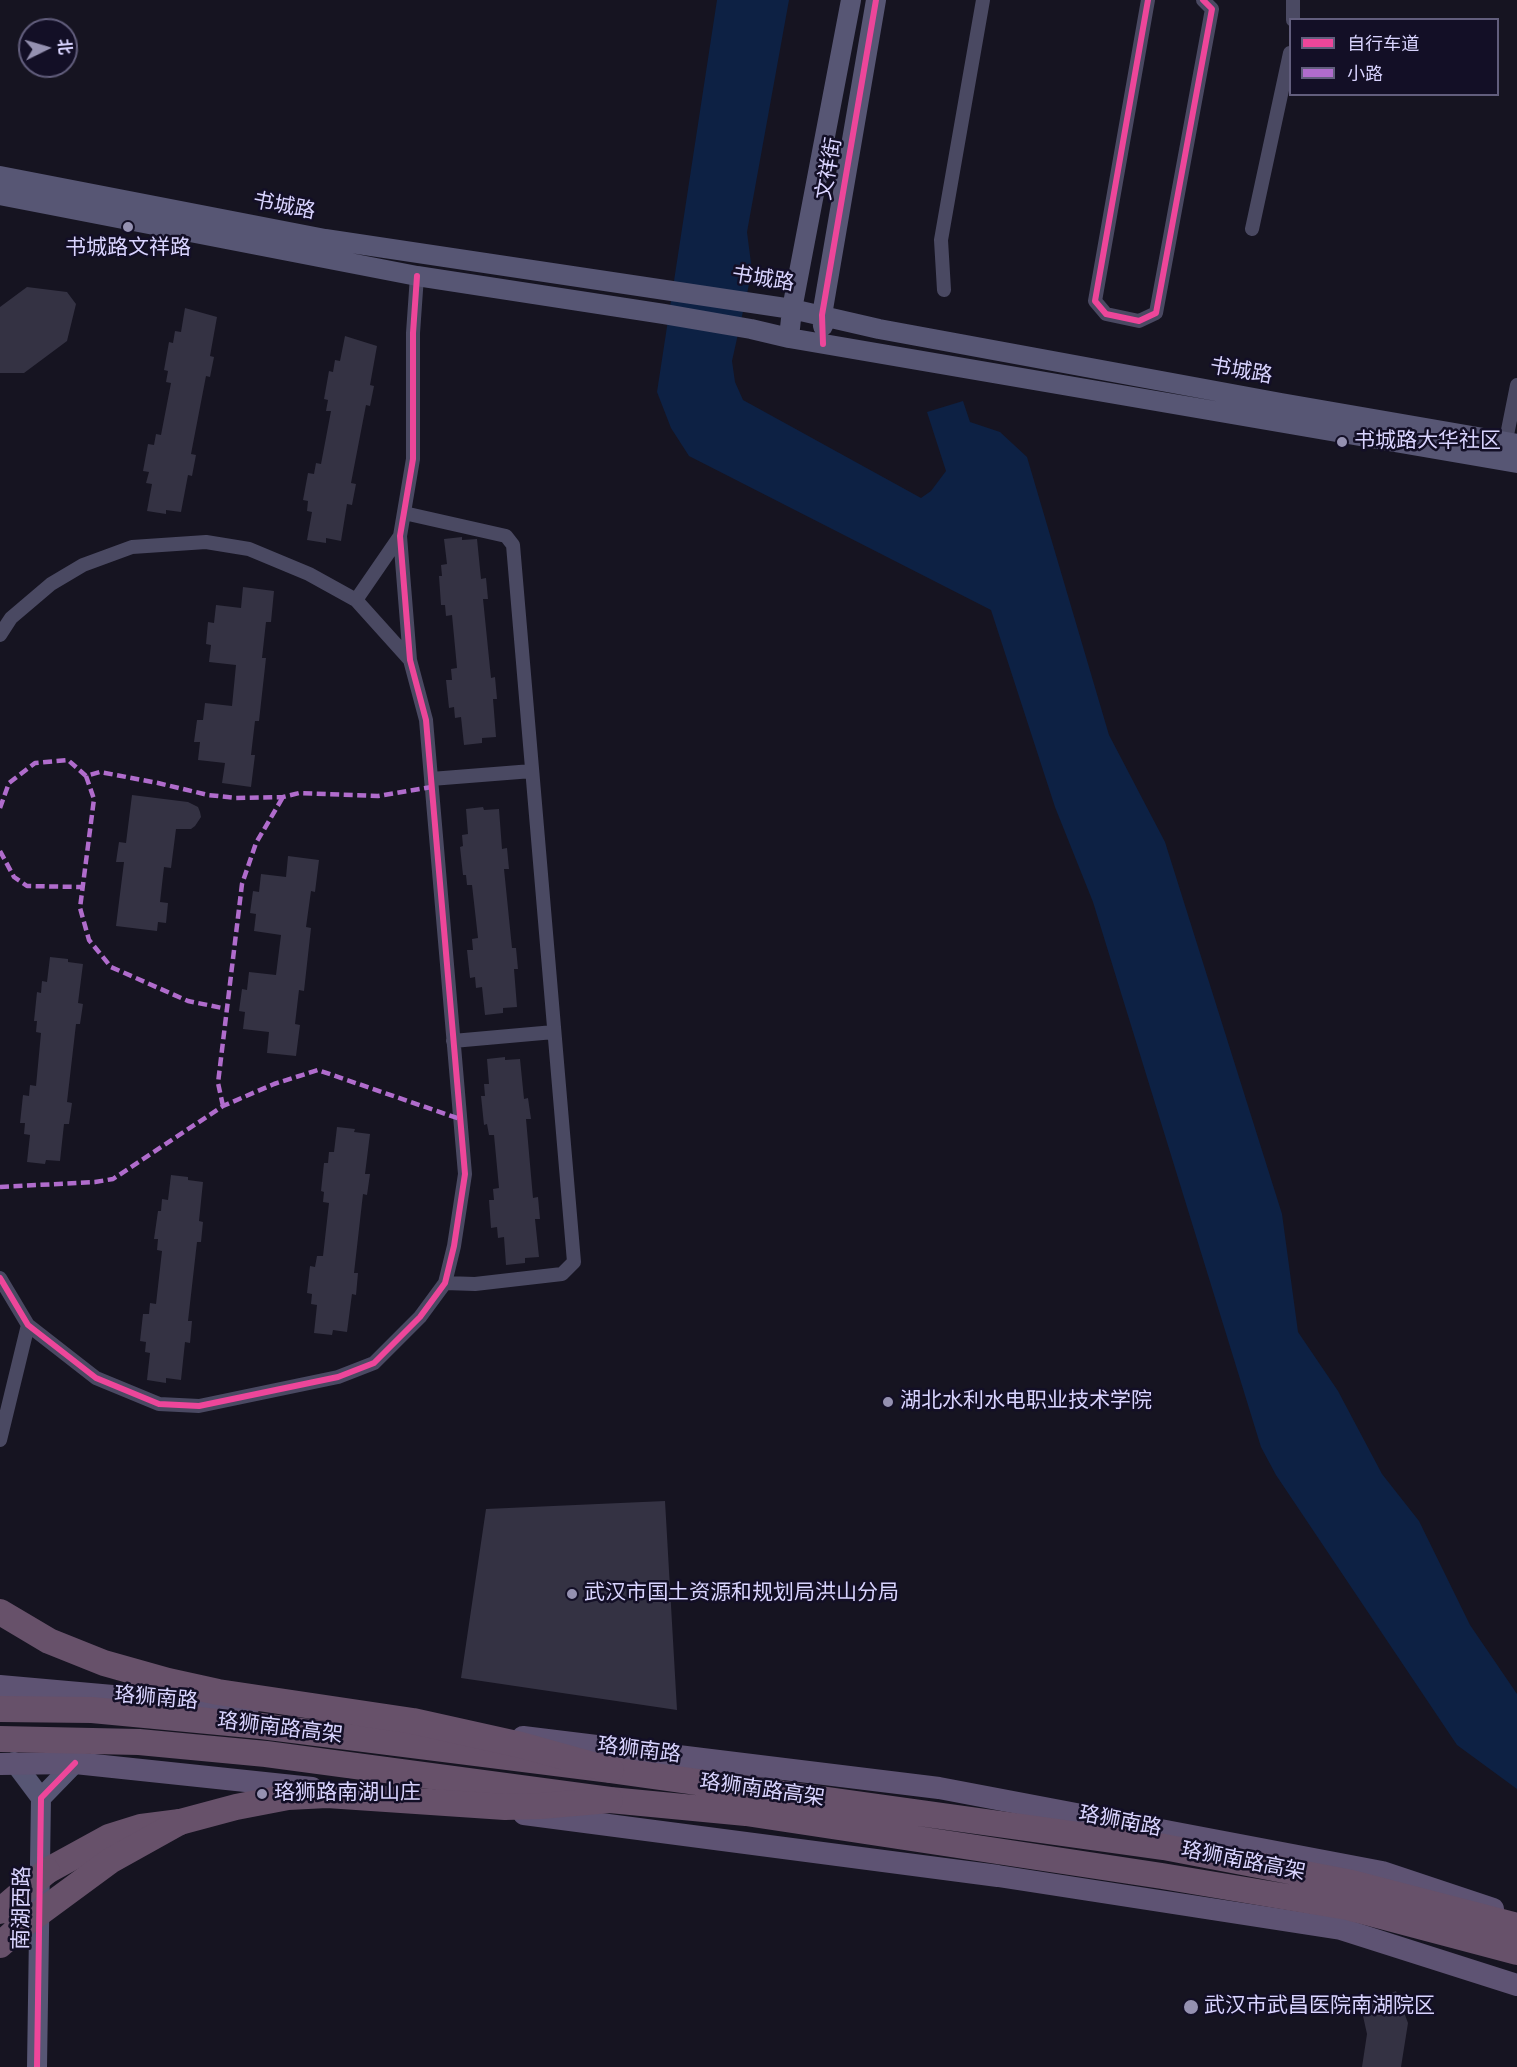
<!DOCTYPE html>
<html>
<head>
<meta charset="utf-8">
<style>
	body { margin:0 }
	#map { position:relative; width:1517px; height:2067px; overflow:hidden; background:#161421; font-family:Poppins,"Noto Sans SC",sans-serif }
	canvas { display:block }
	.legend { position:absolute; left:1289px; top:18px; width:210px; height:78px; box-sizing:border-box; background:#130f26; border:2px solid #625e7d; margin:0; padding:8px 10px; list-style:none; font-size:18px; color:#d9d4ff }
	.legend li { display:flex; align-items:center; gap:12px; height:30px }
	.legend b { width:30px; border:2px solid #625e7d }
	.north { position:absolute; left:18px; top:18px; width:60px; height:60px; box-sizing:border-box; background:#130f26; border:2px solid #625e7d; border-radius:50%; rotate:85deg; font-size:16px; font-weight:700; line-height:24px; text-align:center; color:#d9d4ff }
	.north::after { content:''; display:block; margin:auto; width:21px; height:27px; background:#9591b1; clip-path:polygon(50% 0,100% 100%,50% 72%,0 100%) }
</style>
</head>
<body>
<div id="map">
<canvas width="1517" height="2067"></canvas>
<ul class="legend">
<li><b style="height:8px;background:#ed469a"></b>自行车道</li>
<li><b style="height:8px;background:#b06ccc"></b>小路</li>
</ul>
<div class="north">北</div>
</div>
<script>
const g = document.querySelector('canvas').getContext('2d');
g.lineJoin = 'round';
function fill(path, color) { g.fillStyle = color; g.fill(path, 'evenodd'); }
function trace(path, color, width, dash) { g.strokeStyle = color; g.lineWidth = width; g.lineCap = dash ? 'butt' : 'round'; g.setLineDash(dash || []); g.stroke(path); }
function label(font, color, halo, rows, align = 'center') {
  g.font = font + ' Poppins,"Noto Sans SC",sans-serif'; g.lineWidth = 5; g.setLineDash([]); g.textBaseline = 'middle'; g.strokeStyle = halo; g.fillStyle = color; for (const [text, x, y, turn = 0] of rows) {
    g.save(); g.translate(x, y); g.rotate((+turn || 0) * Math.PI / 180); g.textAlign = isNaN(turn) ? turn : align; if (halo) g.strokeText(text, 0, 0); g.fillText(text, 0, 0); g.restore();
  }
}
const water = new Path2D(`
	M717 0H789L747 232 752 271 732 361 735 382 743 400 921 498 931 491 946 471 927 412 963 401 970 422 1000 432 1027 457 1109 735 1165 842 1282 1214 1298 1332 1338 1391 1382 1474 1419 1521 1470 1625 1517 1694V1789L1457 1745 1276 1475 1261 1447 1093 902 1055 807 991 610 689 456 671 428 657 392Z`);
const building = new Path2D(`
	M27 287 67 292 76 304 67 341 24 373H0V307Z
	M185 308 217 317 210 356 214 357 210 377 206 376 191 454 196 455 192 476 188 475 181 512 166 510V514L147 511 152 484 146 483 149 472 143 471 148 444 154 445 156 434 161 435 171 383 166 382 168 371 164 370 169 342 173 343 175 331 181 332Z
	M345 336 377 346 370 385 374 386 370 406 366 405 351 483 356 484 352 505 347 504 341 541 326 538V543L307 540 312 512 307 511 308 501 303 500 308 473 314 474 316 463 321 464 331 411H326L328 400 324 399 329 371 333 372 335 360 340 361Z
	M462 537V540L477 539 481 579 486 578 488 599H483L491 678 495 677 497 699H493L496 737 482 738V743L464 745 461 717 455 718 454 707 449 708 446 680H452L451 669 457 668 452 615 446 616 445 605H441L439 576H442L441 565 447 564 444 539Z
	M243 587 274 591 271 622H266L262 658H266L259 721H255L251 755H255L251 787 222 783 225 763 198 760 200 742H194L197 720H203L205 703 232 706 236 665 209 662 211 645 206 644 208 622 214 623 216 605 241 608Z
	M132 795 188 802 198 807 200 812 201 817 195 826 191 829H176L171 868 164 867 160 902 168 903 166 923 158 922 157 931 116 926 124 862H116L119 842 126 843Z
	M483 807 484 810 499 809 502 849 507 848 509 869H504L512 948H516L518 969H514L517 1007 503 1008V1013L485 1015 482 987 476 988 475 977 470 978 467 950H473L472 939 478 938 472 885H467L466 875H463L460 847 463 846 462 835 468 834 466 809Z
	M288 856 319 860 315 892 311 891 306 927 311 928 304 991 299 990 295 1024 300 1025 296 1056 267 1053 269 1032 243 1029 245 1012 239 1011 242 989 247 990 249 972 276 975 281 935 254 931 256 914 250 913 253 891 259 892 261 874 286 877Z
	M50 957 68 959V962L83 964 78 1003 83 1004 80 1024H76L67 1102 72 1103 69 1124H64L60 1161 46 1160 45 1164 27 1162 30 1135 24 1134 25 1123H20L23 1095 29 1096 30 1085 36 1086 41 1033 36 1032 37 1021H34L37 992 41 993 42 981 47 982Z
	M505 1057V1060L520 1059 524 1099 528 1098 531 1119H526L533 1198 538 1197 540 1219H535L539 1257 525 1258V1263L506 1265 504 1237 498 1238 497 1227 491 1228 489 1200H494L493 1189 499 1188 494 1135H489L487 1124 484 1125 481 1096H485L484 1084H489L487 1059Z
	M337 1127 355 1129 354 1132 370 1134 365 1174H370L367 1195 363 1194 354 1273H358L356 1295 352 1294 347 1332 333 1330 332 1335 314 1333 317 1305 311 1304 312 1294 307 1293 310 1266 315 1267 317 1256H323L329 1203 323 1202 324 1192 321 1191 324 1163H328L329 1152H334Z
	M171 1175 188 1177V1180L203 1182 199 1221 203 1222 201 1242H197L188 1321H192L190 1343 185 1342 181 1380 166 1378V1383L147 1380 150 1353 145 1352 146 1342 140 1341 143 1314H149L150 1303 156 1304 162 1251 157 1250 158 1239H154L158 1211H161L162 1199 168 1200Z
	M665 1501 677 1710 461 1678 486 1509Z
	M1396 1991 1408 2023 1401 2067H1362L1367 2034 1361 2007Z`);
const street = new Path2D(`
	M1148 0 1095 301 1106 314 1139 321 1156 313 1212 9 1203 0
	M1293 0V20
	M1252 229 1290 53
	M944 290 941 240 983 0
	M1504 450 1517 385
	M404 513 506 536 513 545 574 1262 562 1274 475 1284 445 1283
	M356 600 400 536
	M0 635 11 618 51 584 83 565 132 547 206 542 249 549 309 574 356 600 410 660
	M431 779 532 771
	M453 1041 554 1032
	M0 1278 28 1325 96 1378 159 1404 199 1406 338 1377 374 1363 420 1317 445 1283 454 1246 465 1174 426 720 410 660 400 536 413 459V333L417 276
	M0 1440 28 1325`);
const secondary = new Path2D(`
	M0 176 325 239 792 309 879 329 1281 403 1517 444
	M0 195 417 276 664 314 751 329 789 338 1517 463
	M823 326 822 315 876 0
	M789 338 792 309 851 0
	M14 1762 41 1798
	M37 2067 41 1798 75 1763`);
const primary = new Path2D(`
	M0 1686 248 1708
	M523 1737 939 1788 1382 1872 1493 1909
	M0 1764 75 1763 312 1788
	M524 1814 998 1876 1341 1929 1517 1985`);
const highway = new Path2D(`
	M0 1709 92 1710 261 1726 611 1770 1164 1847 1352 1883 1517 1926
	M0 1739 139 1742 266 1754 610 1800 746 1813 1162 1876 1347 1907 1517 1952
	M47 1871 109 1837 141 1827 180 1822`);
const highwayBridge = new Path2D(`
	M0 1612 49 1641 104 1663 168 1681 218 1692 413 1721 521 1745 611 1770
	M0 1911 47 1871
	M0 1945 19 1928 110 1861 180 1822 236 1807 288 1797 327 1795 505 1807 541 1806 610 1800`);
const quiet = new Path2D(`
	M86 776 94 799 80 908 89 940 111 967 188 1001 227 1009
	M0 808 9 783 35 763 68 760 86 776 100 772 158 783 208 795 236 798 283 797 299 793 378 796 432 787
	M0 851 14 877 27 886 82 887
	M223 1106 218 1083 242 884 256 843 283 797
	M0 1187 95 1182 113 1179 223 1106 274 1084 318 1070 460 1119`);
const cycleway = new Path2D(`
	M1148 0 1095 301 1106 314 1139 321 1156 313 1212 9 1203 0
	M823 344 822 315 876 0
	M0 1278 28 1325 96 1378 159 1404 199 1406 338 1377 374 1363 420 1317 445 1283 454 1246 465 1174 426 720 410 660 400 536 413 459V333L417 276
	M37 2067 41 1798 75 1763`);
const markers = [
	[128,227,6,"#9591b1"],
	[1342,442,6,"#9591b1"],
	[888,1402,6,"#9591b1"],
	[572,1594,6,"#9591b1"],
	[262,1794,6,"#9591b1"],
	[1191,2007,8,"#9591b1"]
];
const streetNames = [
	["文祥街",830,169,-80],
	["书城路",284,207,11],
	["书城路",763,280,9],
	["书城路",1241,372,10],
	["珞狮南路",156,1699,5],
	["珞狮南路高架",280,1729,7],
	["珞狮南路",639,1751,7],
	["珞狮南路高架",762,1791,8],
	["珞狮南路",1120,1822,11],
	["珞狮南路高架",1243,1862,11],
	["南湖西路",23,1908,-89]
];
const poiNames = [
	["书城路文祥路",128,249,"center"],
	["书城路大华社区",1354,442],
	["湖北水利水电职业技术学院",900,1402],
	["武汉市国土资源和规划局洪山分局",584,1594],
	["珞狮路南湖山庄",274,1794],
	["武汉市武昌医院南湖院区",1204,2007]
];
fill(water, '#0d2144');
fill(building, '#343243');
trace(street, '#4a4962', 14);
trace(secondary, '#575674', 20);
trace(primary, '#5e5373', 22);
trace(highway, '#67516a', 26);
trace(highwayBridge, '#67516a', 26);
trace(quiet, '#b06ccc', 4.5, [9, 4.5]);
trace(cycleway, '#ed469a', 6);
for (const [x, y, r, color] of markers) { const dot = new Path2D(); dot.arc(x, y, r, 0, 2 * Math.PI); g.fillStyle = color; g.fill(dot); trace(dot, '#130f26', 2); }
label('21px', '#d9d4ff', '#130f26', streetNames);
label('21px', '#d9d4ff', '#130f26', poiNames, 'left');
</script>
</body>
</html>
